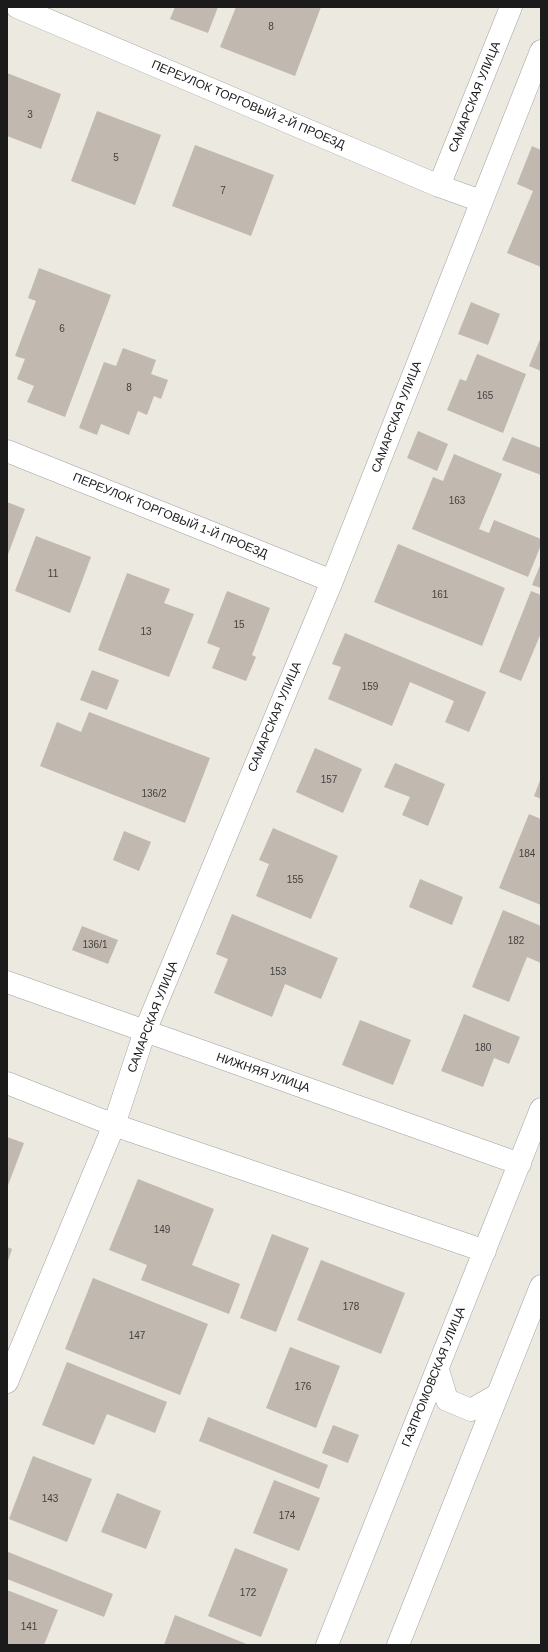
<!DOCTYPE html>
<html>
<head>
<meta charset="utf-8">
<style>
	body { margin:0 }
	#map { position:relative; width:548px; height:1652px; overflow:hidden; background:#ece9e0; font-family:Helvetica,sans-serif }
	canvas { display:block }
	.frame { position:absolute; inset:0; border:8px solid #1b1b1b; pointer-events:none }
</style>
</head>
<body>
<div id="map">
<canvas width="548" height="1652"></canvas>
<div class="frame"></div>
</div>
<script>
const g = document.querySelector('canvas').getContext('2d');
g.lineJoin = 'round';
function fill(path, color) { g.fillStyle = color; g.fill(path, 'evenodd'); }
function trace(path, color, width, dash) { g.strokeStyle = color; g.lineWidth = width; g.lineCap = dash ? 'butt' : 'round'; g.setLineDash(dash || []); g.stroke(path); }
function label(font, color, halo, rows, align = 'center') {
  g.font = font + ' Helvetica,sans-serif'; g.lineWidth = 3; g.setLineDash([]); g.textBaseline = 'middle'; g.strokeStyle = halo; g.fillStyle = color; for (const [text, x, y, turn = 0] of rows) {
    g.save(); g.translate(x, y); g.rotate((+turn || 0) * Math.PI / 180); g.textAlign = isNaN(turn) ? turn : align; if (halo) g.strokeText(text, 0, 0); g.fillText(text, 0, 0); g.restore();
  }
}
const building = new Path2D(`
	M175 7H218L208 33 170 19Z
	M236 7H321L295 76 220 47Z
	M7 73 61 94 41 149 7 136Z
	M97 111 161 135 135 205 71 181Z
	M195 145 274 175 251 236 172 206Z
	M532 146 541 150V267L507 253 533 191 517 184Z
	M39 268 111 295 65 417 27 402 34 386 17 379 25 359 15 356 36 301 28 298Z
	M471 302 500 314 488 345 458 334Z
	M541 337V371L529 366Z
	M123 348 156 360 151 374 168 380 161 399 154 396 147 415 138 411 129 435 101 424 97 435 79 428 104 362 116 366Z
	M477 354 526 374 503 433 447 410 460 379 466 381Z
	M418 431 448 444 437 471 407 458Z
	M512 437 541 448V475L502 460Z
	M454 454 502 474 479 529 489 533 494 520 541 539V545L528 577 412 529 433 477 443 481Z
	M7 502 25 509 7 557Z
	M36 536 91 557 70 613 15 591Z
	M398 544 505 588 482 646 374 602Z
	M541 563V588L532 585Z
	M127 573 170 589 164 603 194 614 169 677 98 650Z
	M227 591 270 608 252 655 256 657 246 681 212 668 220 648 207 643Z
	M531 591 541 595V633L521 681 499 672Z
	M345 633 486 692 469 732 445 722 454 701 410 682 392 726 328 699 341 667 332 664Z
	M92 670 119 680 107 710 80 700Z
	M89 712 210 758 185 823 40 766 57 722 81 732Z
	M315 748 362 769 343 813 296 792Z
	M395 763 445 784 428 826 402 815 410 797 384 787Z
	M541 778V799L534 796Z
	M529 814 541 819V905L499 888Z
	M273 828 338 856 311 919 256 896 269 864 259 860Z
	M124 831 151 842 139 871 113 860Z
	M420 879 463 897 452 925 409 907Z
	M503 910 541 926V963L527 957 509 1002 472 987Z
	M232 914 338 958 321 999 285 984 272 1017 214 993 228 959 216 954Z
	M82 926 118 940 108 964 72 950Z
	M464 1014 520 1037 509 1064 494 1058 483 1087 441 1071Z
	M360 1020 411 1040 393 1085 342 1065Z
	M7 1137 24 1143 7 1188Z
	M138 1179 214 1209 192 1265 240 1284 229 1314 141 1280 147 1265 109 1250Z
	M272 1234 309 1248 276 1332 240 1318Z
	M7 1247 12 1249 7 1264Z
	M321 1260 405 1293 381 1354 297 1320Z
	M93 1278 208 1324 180 1395 65 1349Z
	M290 1347 340 1366 316 1428 266 1408Z
	M67 1362 167 1402 155 1433 107 1414 94 1445 42 1425Z
	M208 1417 328 1465 319 1489 199 1441Z
	M333 1425 359 1435 348 1463 322 1453Z
	M33 1456 92 1479 67 1542 9 1519Z
	M274 1480 320 1498 299 1551 253 1533Z
	M117 1493 161 1511 146 1549 101 1532Z
	M235 1548 288 1569 261 1637 208 1616Z
	M8 1552 113 1594 104 1617 7 1579Z
	M7 1590 58 1610 44 1645H7Z
	M175 1615 249 1645H164Z`);
const minor = new Path2D(`
	M17 7 439 186 481 201
	M439 186 511 7
	M7 451 332 581
	M7 1382 114 1125 145 1031 332 581 541 51`);
const tertiary = new Path2D(`
	M7 982 520 1164
	M7 1083 114 1125 485 1251
	M438 1370 447 1400 471 1410 497 1395
	M327 1645 541 1109
	M398 1645 541 1286`);
const numberNames = [
	["8",271,27],
	["3",30,115],
	["5",116,158],
	["7",223,191],
	["6",62,329],
	["8",129,388],
	["165",485,396],
	["163",457,501],
	["11",53,574],
	["161",440,595],
	["15",239,625],
	["13",146,632],
	["159",370,687],
	["157",329,780],
	["136/2",154,794],
	["184",527,854],
	["155",295,880],
	["182",516,941],
	["136/1",95,945],
	["153",278,972],
	["180",483,1048],
	["149",162,1230],
	["178",351,1307],
	["147",137,1336],
	["176",303,1387],
	["143",50,1499],
	["174",287,1516],
	["172",248,1593],
	["141",29,1627]
];
const streetNames = [
	["САМАРСКАЯ УЛИЦА",475,97,-68],
	["ПЕРЕУЛОК ТОРГОВЫЙ 2-Й ПРОЕЗД",248,105,23],
	["САМАРСКАЯ УЛИЦА",397,417,-69],
	["ПЕРЕУЛОК ТОРГОВЫЙ 1-Й ПРОЕЗД",170,516,22],
	["САМАРСКАЯ УЛИЦА",275,717,-67],
	["САМАРСКАЯ УЛИЦА",153,1017,-69],
	["НИЖНЯЯ УЛИЦА",263,1073,19],
	["ГАЗПРОМОВСКАЯ УЛИЦА",434,1377,-68]
];
fill(building, '#c1b8b0');
trace(minor, '#a2a2a2', 23);
trace(tertiary, '#a2a2a2', 23);
trace(minor, '#fff', 22);
trace(tertiary, '#fff', 22);
label('10px', '#444240', null, numberNames);
label('12px', '#1b1b1b', '#fff', streetNames);
</script>
</body>
</html>
